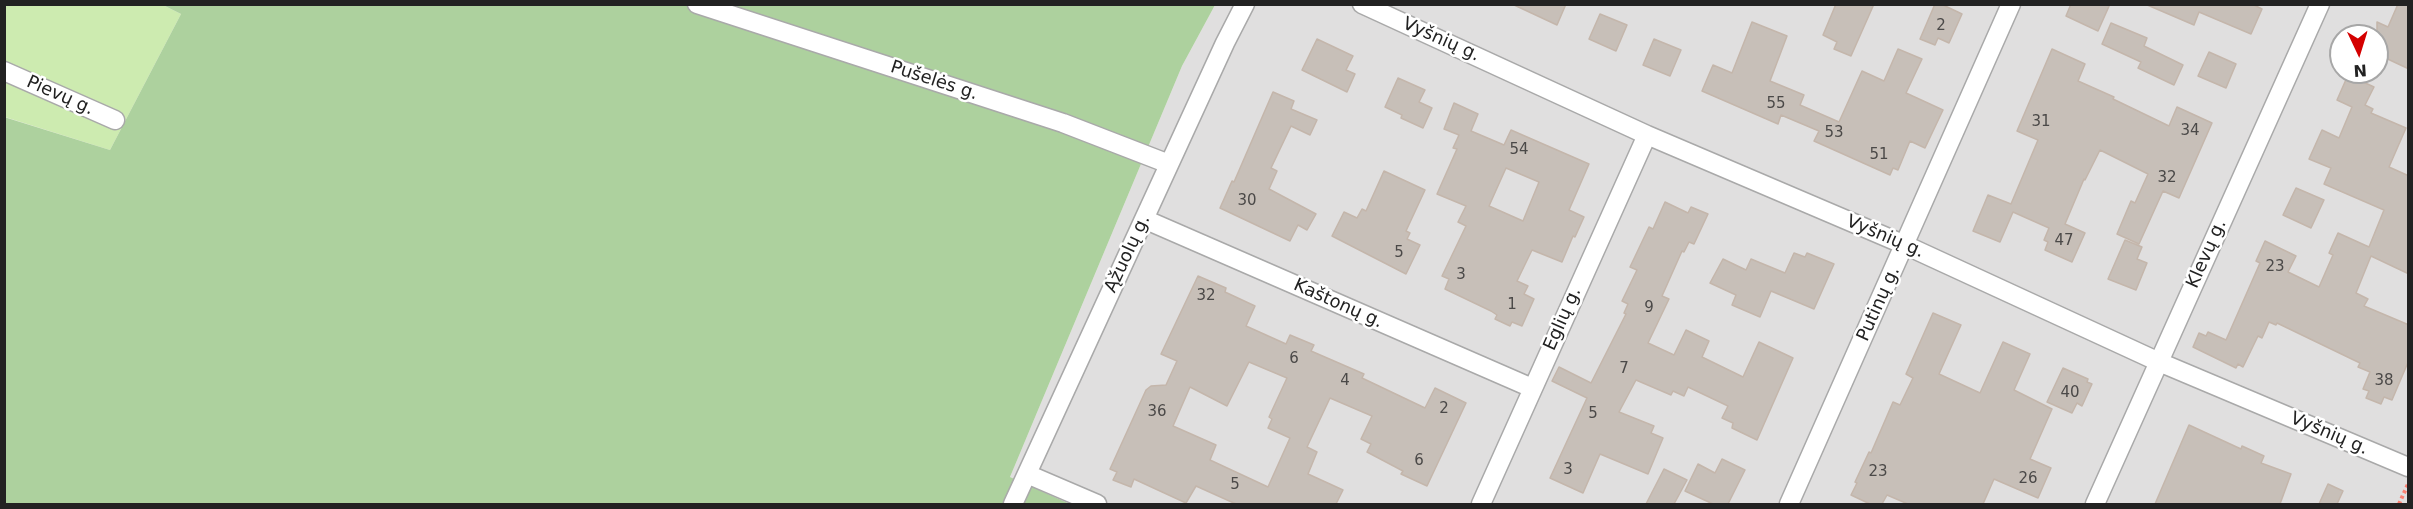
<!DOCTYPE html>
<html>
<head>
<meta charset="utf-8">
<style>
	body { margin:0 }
	#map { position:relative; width:2413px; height:509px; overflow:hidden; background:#f2efe9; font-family:"DejaVu Sans",sans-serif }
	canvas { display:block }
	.frame { position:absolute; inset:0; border:6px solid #222; pointer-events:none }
	.north { position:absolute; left:2329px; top:24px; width:60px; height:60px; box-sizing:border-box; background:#fff; border:2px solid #a7a7a7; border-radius:50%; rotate:176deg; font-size:16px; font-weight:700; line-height:24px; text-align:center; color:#222 }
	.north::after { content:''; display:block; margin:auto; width:21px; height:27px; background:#d40000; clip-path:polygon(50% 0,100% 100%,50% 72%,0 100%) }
</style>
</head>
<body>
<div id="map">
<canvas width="2413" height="509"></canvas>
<div class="frame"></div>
<div class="north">N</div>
</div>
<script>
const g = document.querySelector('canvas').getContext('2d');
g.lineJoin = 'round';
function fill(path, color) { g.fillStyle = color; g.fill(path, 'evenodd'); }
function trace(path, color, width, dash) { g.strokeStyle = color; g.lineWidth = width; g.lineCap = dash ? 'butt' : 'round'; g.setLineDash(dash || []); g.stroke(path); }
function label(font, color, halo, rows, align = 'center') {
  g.font = font + ' "DejaVu Sans",sans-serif'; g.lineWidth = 5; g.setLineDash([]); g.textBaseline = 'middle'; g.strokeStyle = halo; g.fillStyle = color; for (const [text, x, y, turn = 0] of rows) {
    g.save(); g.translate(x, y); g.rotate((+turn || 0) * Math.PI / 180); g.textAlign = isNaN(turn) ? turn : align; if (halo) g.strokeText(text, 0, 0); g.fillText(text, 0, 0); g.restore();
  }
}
const residential = new Path2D(`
	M1215 5H2408V504H1070L1010 477 1182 66ZM2341 36H2377V72H2341Z`);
const grass = new Path2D(`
	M5 5H163L181 14 110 150 5 117Z`);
const forest = new Path2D(`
	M163 5H1215L1182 66 1010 477 1070 504H5L4 117 110 150 181 14Z`);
const building = new Path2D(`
	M1512 4H1566L1557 25Z
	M1836 4H1874L1851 56 1834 49 1837 42 1823 35Z
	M1935 4H1941L1962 14 1949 43 1938 38 1935 45 1920 39Z
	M2071 4H2110L2098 31 2066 16Z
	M2145 4H2252L2262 9 2251 34 2199 12 2194 25Z
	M2398 4H2409V69L2377 54V22L2388 27Z
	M1600 14 1627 25 1616 51 1589 39Z
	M1752 22 1787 36 1770 81 1804 95 1800 105 1839 122 1862 71 1884 81 1898 49 1922 59 1906 93 1943 110 1925 148 1910 141 1898 170 1893 168 1890 175 1814 141 1819 131 1781 115 1778 124 1702 91 1713 65 1732 73Z
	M2111 23 2147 38 2144 46 2183 65 2174 85 2138 68 2141 62 2102 44Z
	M1317 39 1353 56 1346 70 1355 74 1347 92 1302 70Z
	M1654 39 1681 50 1670 76 1643 65Z
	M2052 49 2085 64 2078 81 2114 97 2113 99 2169 126 2177 107 2212 123 2179 198 2163 191 2139 244 2117 234 2131 201 2135 203 2148 174 2100 150 2085 180 2084 179 2065 224 2085 233 2072 262 2045 250 2048 242 2044 240 2049 228 2013 212 2000 242 1973 231 1988 195 2011 204 2038 140 2017 131Z
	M2209 52 2236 64 2226 88 2198 76Z
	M2348 75 2374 87 2365 105 2373 109 2371 113 2406 128 2389 167 2409 176V274L2371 256 2356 293 2368 299 2364 306 2409 325V360L2392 400 2384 397 2381 404 2366 398 2369 391 2363 389 2370 372 2358 367 2360 363 2277 323 2276 325 2269 322 2262 338 2258 336 2243 367 2238 364 2236 368 2193 347 2199 333 2206 336 2208 332 2226 340 2260 263 2256 261 2265 241 2296 256 2288 272 2319 287 2333 255 2329 253 2338 233 2369 247 2384 210 2324 184 2331 168 2309 159 2322 130 2339 138 2352 107 2337 100Z
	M1398 78 1425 90 1419 102 1432 108 1423 128 1401 118 1402 115 1385 107Z
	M1273 92 1294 101 1291 109 1317 120 1310 135 1291 126 1271 168 1277 171 1269 189 1316 214 1307 230 1298 225 1290 241 1220 208 1232 181 1234 182Z
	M1454 103 1478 114 1471 131 1504 145 1511 130 1589 164 1569 210 1584 217 1575 237 1573 236 1562 262 1532 250 1517 281 1528 286 1524 294 1534 299 1522 326 1512 322 1510 326 1495 319 1497 315 1491 311 1445 289 1449 279 1442 276 1466 226 1458 222 1466 206 1437 194 1457 149 1453 148 1459 135 1444 129ZM1506 168 1539 182 1523 221 1489 206Z
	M1384 171 1425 190 1406 231 1410 233 1407 239 1420 245 1406 274 1332 236 1344 212 1357 218 1362 209 1366 211Z
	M2296 188 2324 200 2311 228 2283 215Z
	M1665 202 1688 213 1691 207 1708 214 1694 244 1689 242 1684 252 1682 251 1662 296 1669 299 1648 343 1674 355 1686 330 1709 341 1702 357 1743 377 1759 342 1793 358 1757 440 1732 428 1733 423 1722 418 1728 406 1688 387 1684 396 1673 391 1671 395 1636 380 1619 412 1654 426 1651 433 1663 438 1648 474 1600 454 1583 493 1550 478 1587 398 1552 381 1559 367 1591 383 1626 314 1624 313 1628 304 1622 301 1637 270 1630 267 1649 227 1653 229Z
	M2125 240 2142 247 2137 259 2147 263 2136 290 2108 279Z
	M1794 253 1805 257 1807 253 1834 264 1814 309 1771 291 1760 317 1732 305 1736 295 1710 283 1723 259 1746 270 1751 259 1785 273Z
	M1198 276 1226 288 1225 292 1255 306 1246 326 1286 344 1290 335 1314 345 1311 351 1364 374 1362 378 1425 408 1435 388 1466 403 1427 486 1401 474 1403 471 1367 452 1371 444 1361 439 1372 416 1330 398 1307 447 1317 452 1308 474 1343 490 1336 504H1236L1196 486 1186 503 1134 479 1131 487 1113 480 1117 472 1110 469 1146 390 1151 386 1166 385 1177 361 1161 354ZM1249 362 1287 378 1269 417 1272 419 1268 428 1290 438 1268 487 1210 460 1216 445 1173 426 1190 387 1227 406Z
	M1933 313 1961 325 1939 374 1980 393 2003 342 2030 354 2014 390 2052 409 2030 459 2051 468 2038 498 1994 479 1983 504H1908L1887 495 1882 504H1870L1851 495 1857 483 1855 482 1869 452 1871 453 1893 402 1900 405 1913 378 1906 374Z
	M2063 368 2088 379 2087 382 2092 384 2082 406 2077 403 2072 413 2047 402Z
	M2189 425 2241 449 2242 446 2264 456 2261 463 2291 474 2280 504H2155Z
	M1722 459 1745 470 1728 504H1713L1685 491 1698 464 1715 473Z
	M1664 469 1687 480 1674 504H1646Z
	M2328 484 2343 491 2337 504H2319Z`);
const path = new Path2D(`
	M2399 504 2408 484`);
const minor = new Path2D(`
	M697 4 1063 123 1169 164
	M1362 4 1647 135 1905 245 2159 362 2408 467
	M4 71 115 120
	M1144 219 1532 388
	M1027 474 1097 504
	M1013 504 1225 43 1245 4
	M1481 504 1647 135
	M1789 504 2011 4
	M2095 504 2320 4`);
const numberNames = [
	["2",1941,26],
	["55",1776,104],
	["31",2041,122],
	["34",2190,131],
	["53",1834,133],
	["54",1519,150],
	["51",1879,155],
	["32",2167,178],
	["30",1247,201],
	["47",2064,241],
	["5",1399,253],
	["23",2275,267],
	["3",1461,275],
	["32",1206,296],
	["1",1512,305],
	["9",1649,308],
	["6",1294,359],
	["7",1624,369],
	["4",1345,381],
	["38",2384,381],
	["40",2070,393],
	["2",1444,409],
	["36",1157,412],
	["5",1593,414],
	["6",1419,461],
	["3",1568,470],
	["23",1878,472],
	["26",2028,479],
	["5",1235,485]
];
const streetNames = [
	["Vyšnių g.",1441,40,24],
	["Pušelės g.",934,81,18],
	["Pievų g.",60,96,24],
	["Vyšnių g.",1885,237,23],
	["Ąžuolų g.",1128,254,-65],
	["Klevų g.",2207,254,-66],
	["Kaštonų g.",1338,304,24],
	["Putinų g.",1879,304,-66],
	["Eglių g.",1563,319,-66],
	["Vyšnių g.",2329,434,23]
];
fill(residential, '#e0dfdf');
fill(grass, '#cdebb0');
fill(forest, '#add19e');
fill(building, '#c7bfb8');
trace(building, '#c4b6ab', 1.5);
trace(minor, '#a9a9a9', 21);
trace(path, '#fa8072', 4, [3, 3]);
trace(minor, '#fff', 18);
label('15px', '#4b4948', null, numberNames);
label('18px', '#222', '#fff', streetNames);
</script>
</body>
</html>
